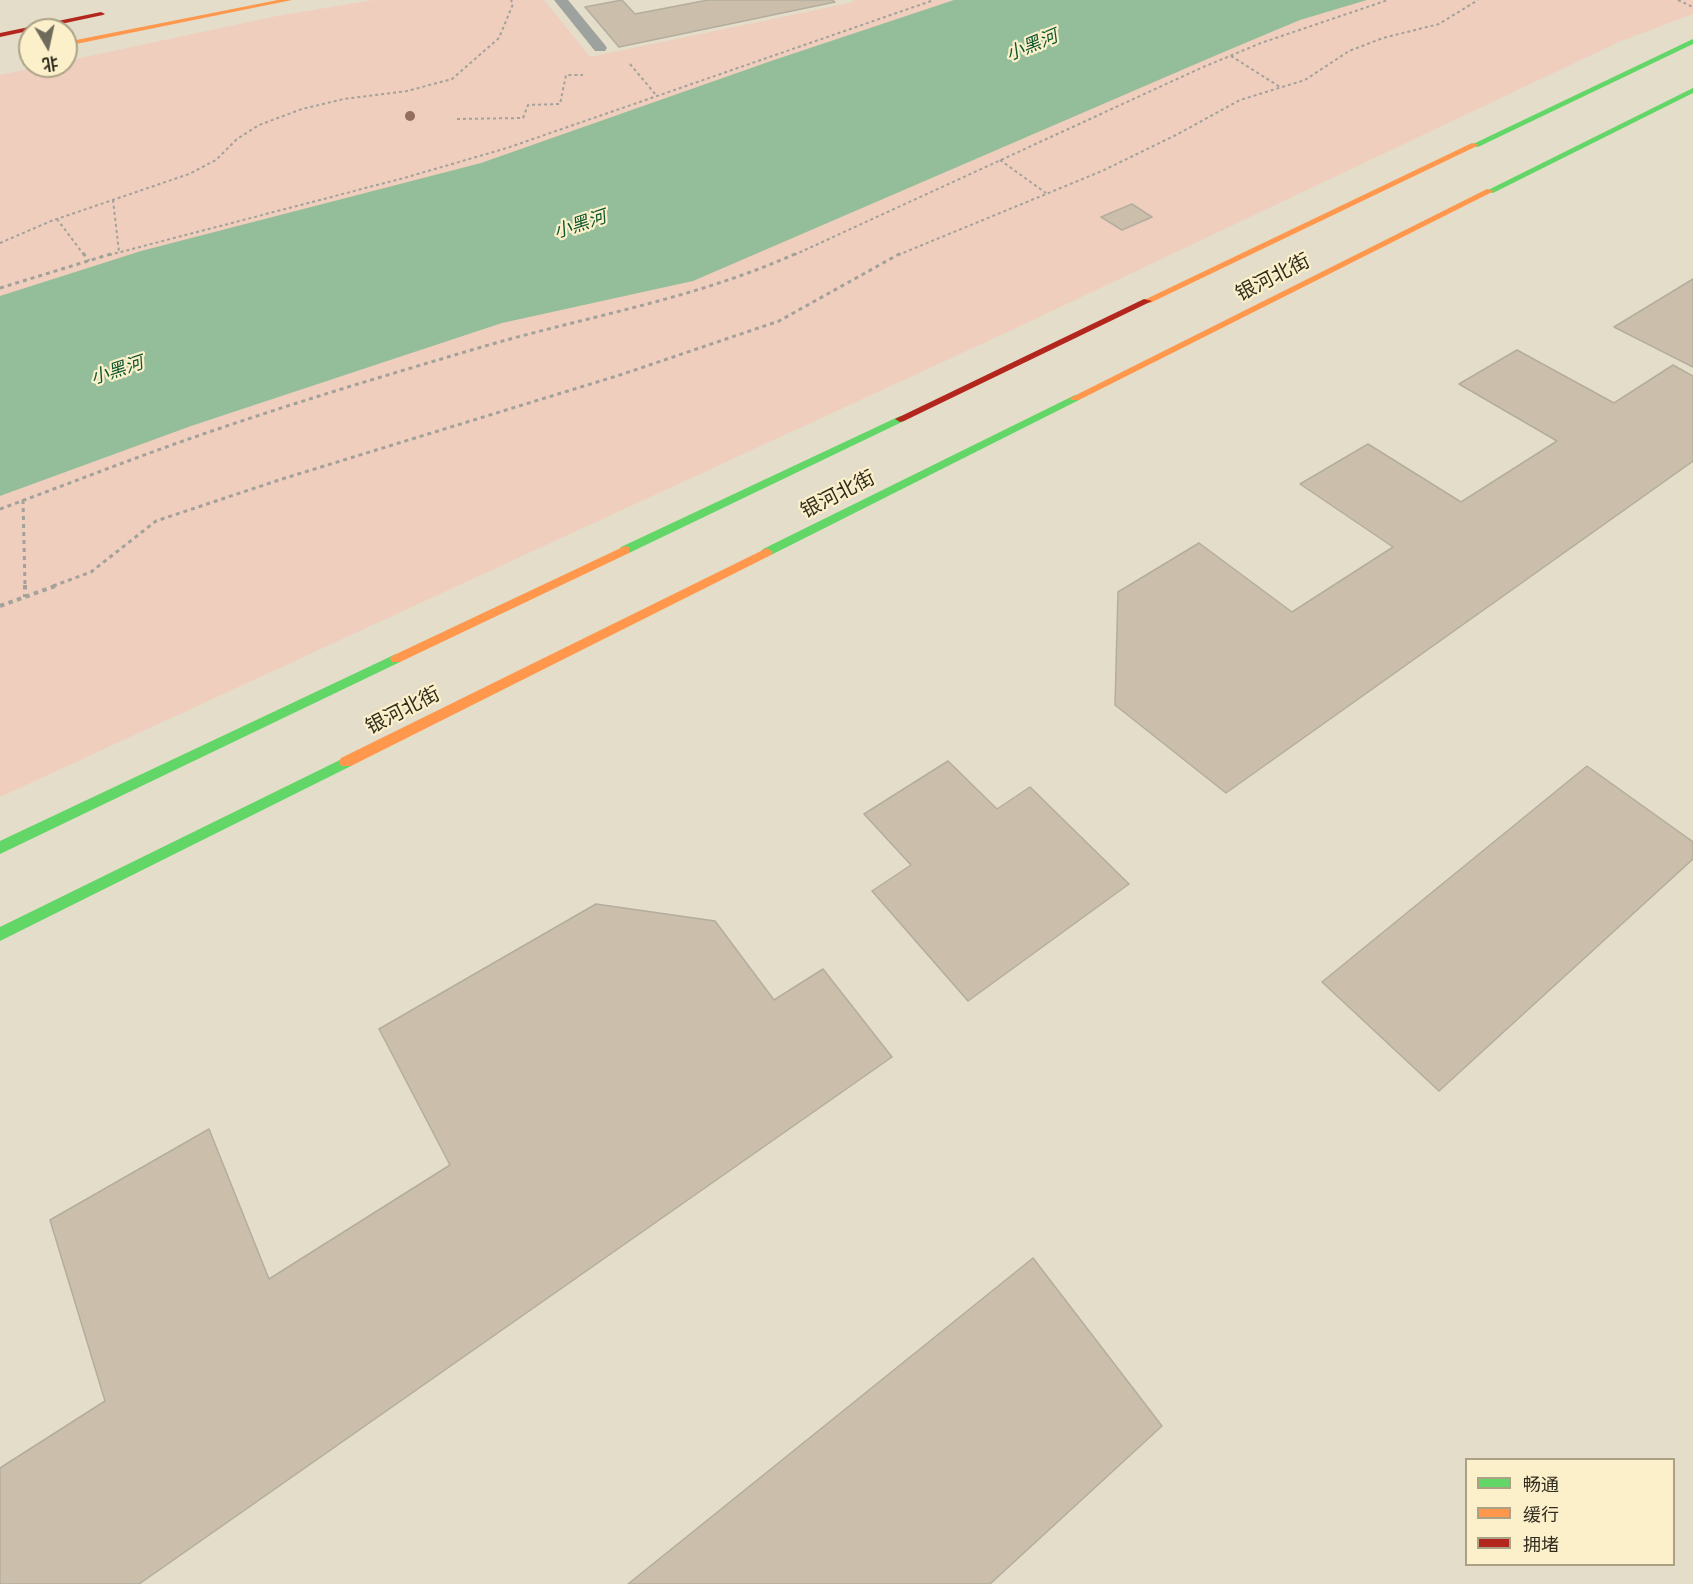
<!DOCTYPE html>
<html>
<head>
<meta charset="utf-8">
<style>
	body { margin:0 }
	#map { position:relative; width:1693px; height:1584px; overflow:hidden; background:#e3ddc9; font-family:"PT Serif","Noto Sans SC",serif }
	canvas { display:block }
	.legend { position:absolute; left:1465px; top:1458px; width:210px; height:108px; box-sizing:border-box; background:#fcf0cb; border:2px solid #aba286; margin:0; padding:8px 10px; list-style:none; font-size:18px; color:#312d1e }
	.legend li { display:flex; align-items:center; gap:12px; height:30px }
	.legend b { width:30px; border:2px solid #aba286 }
	.north { position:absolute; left:18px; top:18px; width:60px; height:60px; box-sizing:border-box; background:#fcf0cb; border:2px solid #aba286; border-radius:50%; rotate:171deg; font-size:16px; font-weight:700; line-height:24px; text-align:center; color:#312d1e }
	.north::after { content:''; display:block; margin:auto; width:21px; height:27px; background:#6f6b5a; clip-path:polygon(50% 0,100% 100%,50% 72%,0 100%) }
</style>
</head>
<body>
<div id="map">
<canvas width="1693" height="1584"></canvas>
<ul class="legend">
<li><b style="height:8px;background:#63d668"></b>畅通</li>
<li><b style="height:8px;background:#ff974d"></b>缓行</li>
<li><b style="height:8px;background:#b3261e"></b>拥堵</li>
</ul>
<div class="north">北</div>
</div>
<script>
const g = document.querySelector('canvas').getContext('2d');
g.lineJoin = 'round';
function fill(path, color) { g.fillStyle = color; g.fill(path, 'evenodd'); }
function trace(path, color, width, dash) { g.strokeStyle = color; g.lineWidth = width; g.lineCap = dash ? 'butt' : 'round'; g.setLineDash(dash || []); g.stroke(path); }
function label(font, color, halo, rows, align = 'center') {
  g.font = font + ' "PT Serif","Noto Sans SC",serif'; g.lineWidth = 4.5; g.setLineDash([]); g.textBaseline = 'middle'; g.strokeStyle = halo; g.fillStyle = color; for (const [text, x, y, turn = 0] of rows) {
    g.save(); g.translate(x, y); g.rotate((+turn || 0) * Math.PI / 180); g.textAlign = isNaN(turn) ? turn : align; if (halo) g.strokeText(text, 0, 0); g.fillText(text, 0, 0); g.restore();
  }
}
const green = new Path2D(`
	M374 0H544L590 57 854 2 853 0H1693V14L1621 41 999 336 0 797V75L42 66H66V61L277 16Z`);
const water = new Path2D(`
	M954 0H1367L1300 20 1219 54 693 281 502 323 191 426 0 496V296L141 251 481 163 771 61Z`);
const building = new Path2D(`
	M622 0 635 14 708 0H832L835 2 619 47 585 7Z
	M1132 204 1152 217 1122 230 1101 217Z
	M1693 279V367L1614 327Z
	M1517 350 1614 403 1673 365 1693 376V461L1226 793 1115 705 1118 592 1199 543 1292 612 1393 547 1300 484 1368 444 1461 502 1557 441 1459 384Z
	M948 761 997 809 1030 787 1129 884 968 1001 872 891 911 865 864 814Z
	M1587 766 1693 842V859L1439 1091 1322 982Z
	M596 904 715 921 774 1000 823 969 892 1057 139 1584H0V1468L105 1401 50 1220 209 1129 269 1279 450 1165 379 1029Z
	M1033 1258 1162 1426 990 1584H628Z`);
const pathFar2 = new Path2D(`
	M1678 0 1693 7
	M1231 56 1280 87
	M630 64 656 95
	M457 119 523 118 528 105 560 104 566 75H583
	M1000 160 1046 193
	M113 200 119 252
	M57 219 84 255
	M0 243 51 221 189 174 216 160 237 139 259 125 302 109 344 99 407 91 452 79 499 38 513 4 511 0
	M109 255 404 178 507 148 934 0
	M794 255 1201 68 1261 43 1388 0
	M898 255 1102 171 1176 135 1240 100 1305 80 1349 51 1383 38 1439 24 1478 0`);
const pathFar1 = new Path2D(`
	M83 253 89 261
	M0 288 114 253
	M23 500 25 586
	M0 509C71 483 141 455 212 431 302 400 394 373 485 346 589 316 698 298 797 253
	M53 586 91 572 156 521 282 479 623 374 779 321 901 253`);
const path = new Path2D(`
	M25 585V597
	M0 606 58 585`);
const lane = new Path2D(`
	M554 0H568L605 45 607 48 605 51H595Z`);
const fast = new Path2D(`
	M1693 39V44L1478 147 1471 145Z
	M1693 88V93L1493 193 1486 191Z
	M1075 395 1079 396V400L771 555H763L761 552 763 549Z
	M900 416 905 419 904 421 629 553H621L619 550 621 547Z
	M396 654 400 656 402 659 400 662 0 854V841Z
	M346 757 351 758 353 762 351 766 0 941V927Z`);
const slow = new Path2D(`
	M278 0H292L66 46V42Z
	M1472 143 1479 145 1150 303 1142 301Z
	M1487 189 1494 191 1079 400H1071L1070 398Z
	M625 546 629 547V553L400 662H392L390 659 392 656Z
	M767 548 773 552 771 555 351 766H341L339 762 341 758Z`);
const jam = new Path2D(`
	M101 12 105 14 103 15 0 37V33Z
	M1144 299 1152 301 904 421 900 422 895 419Z`);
const trees = [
	[410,116]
];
const farWaternames = [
	["小黑河",1032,46,-22],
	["小黑河",580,225,-18],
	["小黑河",117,371,-18]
];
const streetNames = [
	["银河北街",1273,278,-27],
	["银河北街",838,495,-27],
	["银河北街",403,711,-27]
];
fill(green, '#f0cebd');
fill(water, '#94be99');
fill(building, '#cbbfab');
trace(building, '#b4ad9e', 1.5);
trace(pathFar2, '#a2a19a', 2, [3, 3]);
trace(pathFar1, '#a2a19a', 3, [4, 4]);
trace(path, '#a2a19a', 4, [4.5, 4.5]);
fill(lane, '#9ea29e');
fill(fast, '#63d668');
fill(slow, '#ff974d');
fill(jam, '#b3261e');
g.fillStyle = '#946e5e';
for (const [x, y] of trees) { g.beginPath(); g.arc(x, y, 5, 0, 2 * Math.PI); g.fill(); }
label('italic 18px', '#0d572e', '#fcf0cb', farWaternames);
label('20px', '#312d1e', '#fcf0cb', streetNames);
</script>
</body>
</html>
